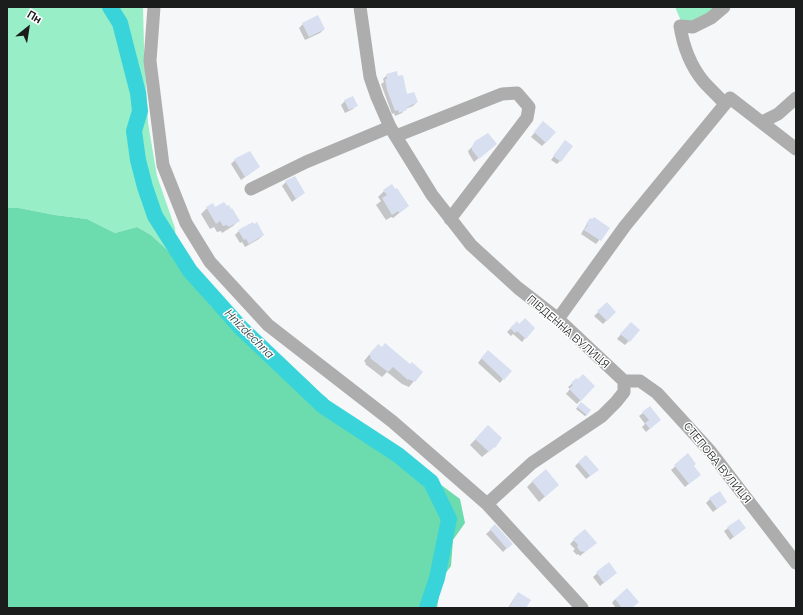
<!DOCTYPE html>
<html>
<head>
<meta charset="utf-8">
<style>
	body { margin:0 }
	#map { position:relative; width:803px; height:615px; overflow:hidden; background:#f6f7f9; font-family:Raleway,sans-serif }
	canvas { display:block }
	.frame { position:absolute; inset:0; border:8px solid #1b1c1c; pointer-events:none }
	.north { position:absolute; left:8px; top:8px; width:40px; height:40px; -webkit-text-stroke:3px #fff; paint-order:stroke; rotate:30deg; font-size:11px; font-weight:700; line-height:16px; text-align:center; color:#1b1c1c }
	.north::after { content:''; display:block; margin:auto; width:14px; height:18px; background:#1b1c1c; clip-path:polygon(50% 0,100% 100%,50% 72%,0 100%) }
</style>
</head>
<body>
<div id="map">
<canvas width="803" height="615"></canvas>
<div class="frame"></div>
<div class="north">Пн</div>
</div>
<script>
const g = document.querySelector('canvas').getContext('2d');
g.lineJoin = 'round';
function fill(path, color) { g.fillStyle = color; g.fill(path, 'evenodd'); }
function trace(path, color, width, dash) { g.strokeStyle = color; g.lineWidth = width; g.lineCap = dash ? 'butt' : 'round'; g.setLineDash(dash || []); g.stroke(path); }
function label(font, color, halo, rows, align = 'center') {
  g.font = font + ' Raleway,sans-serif'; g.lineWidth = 3; g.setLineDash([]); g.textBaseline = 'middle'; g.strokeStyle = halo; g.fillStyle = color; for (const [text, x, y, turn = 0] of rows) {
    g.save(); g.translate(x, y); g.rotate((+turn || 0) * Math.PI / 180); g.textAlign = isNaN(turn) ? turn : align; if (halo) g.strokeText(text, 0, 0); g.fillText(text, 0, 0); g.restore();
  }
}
const green = new Path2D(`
	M7 7H143L144 47 148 123 157 176 175 228 177 259 151 235 137 227 115 233 87 219 55 215 19 208H7Z
	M675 7H718L693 24 681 21Z`);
const forest = new Path2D(`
	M7 208H19L55 215 87 219 115 233 137 227 151 235 177 259 210 305 266 362 287 378 311 387 327 398 342 421 361 432 374 433 390 457 413 464 460 499 465 523 453 540 451 566 442 578 437 608H7Z`);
const shadow = new Path2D(`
	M303 24 324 29 320 33 305 40 299 28Z
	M387 75 407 96 417 102 413 106 405 109 402 113 395 116 394 113 392 114 381 84 384 82 383 79Z
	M345 101 357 105 353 109 345 113 341 105Z
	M540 126 546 142 542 146 531 137Z
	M476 143 492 147 474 162 469 154 468 151Z
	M563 144 560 161 557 164 551 160Z
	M235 160 255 170 241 180 231 164Z
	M286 182 304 193 292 202 282 186Z
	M384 191 408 206 393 218 391 217 386 220 376 205 381 201 378 197Z
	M207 208 215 209 239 220 233 226 222 233 221 231 217 232 214 227 210 229 201 214Z
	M587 224 609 228 596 244 581 234Z
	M239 231 263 235 259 239 245 247 242 242 240 243 235 235Z
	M607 304 615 312 603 324 594 316Z
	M517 322 519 325 533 328 522 342 513 334 511 336 507 332Z
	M627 327 639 330 625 345 617 339Z
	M373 350 414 381 409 387 402 384 387 372 382 377 365 364 366 363 364 361Z
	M484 355 503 379 500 383 478 363Z
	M573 383 594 386 577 404 566 394 570 389 568 387Z
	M579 405 587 415 585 416 576 409Z
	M643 413 660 420 646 432 642 427 645 424 639 416Z
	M488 426 501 438 494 447 482 457 470 445Z
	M688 455 696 478 685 487 671 470Z
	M579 462 594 473 586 479 575 466Z
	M533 481 558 485 539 502 527 487Z
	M710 499 726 502 713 512 706 503Z
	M495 526 511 544 503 552 486 534Z
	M728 528H745L730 540 724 531Z
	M574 540 592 546 580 556 578 554 577 555 573 551 575 549 570 544Z
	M609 563 616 573 600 586 593 577Z
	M518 593 525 608H508L515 597Z
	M615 599 631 608H616L612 603Z`);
const river = new Path2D(`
	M110 7 120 23 138 93 140 111 134 131 138 160 145 187 155 216 190 271 241 328 323 406 398 455 431 482 449 519 437 578 427 608`);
const building = new Path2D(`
	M318 15 325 29 309 37 302 23Z
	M397 71 398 76 403 75 407 94 414 92 418 102 406 108 407 110 399 113 398 110 395 111 387 90 385 79H387L386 74Z
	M353 96 358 106 349 110 344 100Z
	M543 121 556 132 546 143 534 132Z
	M488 133 497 144 479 159 472 150V146L475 141Z
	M565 140 573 146 561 162 553 156Z
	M250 151 260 167 245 177 234 159Z
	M295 176 305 193 296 199 285 181Z
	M392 184 395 189 397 188 409 206 399 213 398 211 392 215 382 198 387 195 383 190Z
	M224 202 227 206 229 205 231 209 232 208 240 221 229 227 227 225 223 226 220 221 216 224 206 207 213 203 215 207Z
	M594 217 610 228 601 241 584 230 588 225 586 224 590 218 592 219Z
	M253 222 254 224 257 222 264 235 249 244 246 239 244 240 238 230Z
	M607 302 616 312 607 321 597 311Z
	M525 318 535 328 526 339 517 331 515 333 510 328 517 321 519 324Z
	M631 322 640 330 630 342 620 334Z
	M385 343 410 364 412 362 423 372 415 382 408 379V380L393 367 388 372 370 358 371 357 369 355 378 344 382 347Z
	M488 350 512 371 504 380 481 358Z
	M583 374 595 386 581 401 569 389 573 385 571 383 576 378 578 379Z
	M581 402 591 410 587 415 577 407Z
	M650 406 661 420 650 429 645 423 649 420 642 412Z
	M488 425 502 438 495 448 494 447 489 452 475 439Z
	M688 453 696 464 694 466 701 475 689 484 674 465Z
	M586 455 599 470 590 476 578 462Z
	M546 469 559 485 545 497 532 481Z
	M720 491 727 502 717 509 709 498Z
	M739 519 746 528 734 537 727 527Z
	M495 524 513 544 507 549 490 529Z
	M585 529 597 543 584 553 583 551 581 552 577 547 578 545 573 539Z
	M609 562 617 573 604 583 596 572Z
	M627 588 639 602 632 608H622L615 599Z
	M518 592 531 600 526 608H509Z`);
const minor = new Path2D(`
	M154 7 150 61 163 165 186 223 210 262 268 325 393 422 487 504 582 608
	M360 7 370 77 377 97 390 127 432 195 471 245 518 288 558 319 624 381V392L616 402 602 416 532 463 487 504
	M724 7 711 18 693 27 680 26C683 45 691 66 703 81 710 89 718 96 725 104
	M762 122 778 114 796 98
	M396 136 502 94 517 93 529 107 527 118 450 219
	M251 189 306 162 390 127
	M558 319 625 226 730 98 796 149
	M624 381H640L657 393 710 451 796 563`);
const streetNames = [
	["ПІВДЕННА ВУЛИЦЯ",568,332,41],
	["СТЕПОВА ВУЛИЦЯ",717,463,51]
];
const waterNames = [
	["Hnizdechna",249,334,45]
];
fill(green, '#98eec7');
fill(forest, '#6cdcae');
fill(shadow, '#0003');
trace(river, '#39d4da', 16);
fill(building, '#d7dff0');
trace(minor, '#aeadad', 13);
label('11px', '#1b1c1c', '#fff', streetNames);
label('italic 12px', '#1f3839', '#fff', waterNames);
</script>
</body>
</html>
